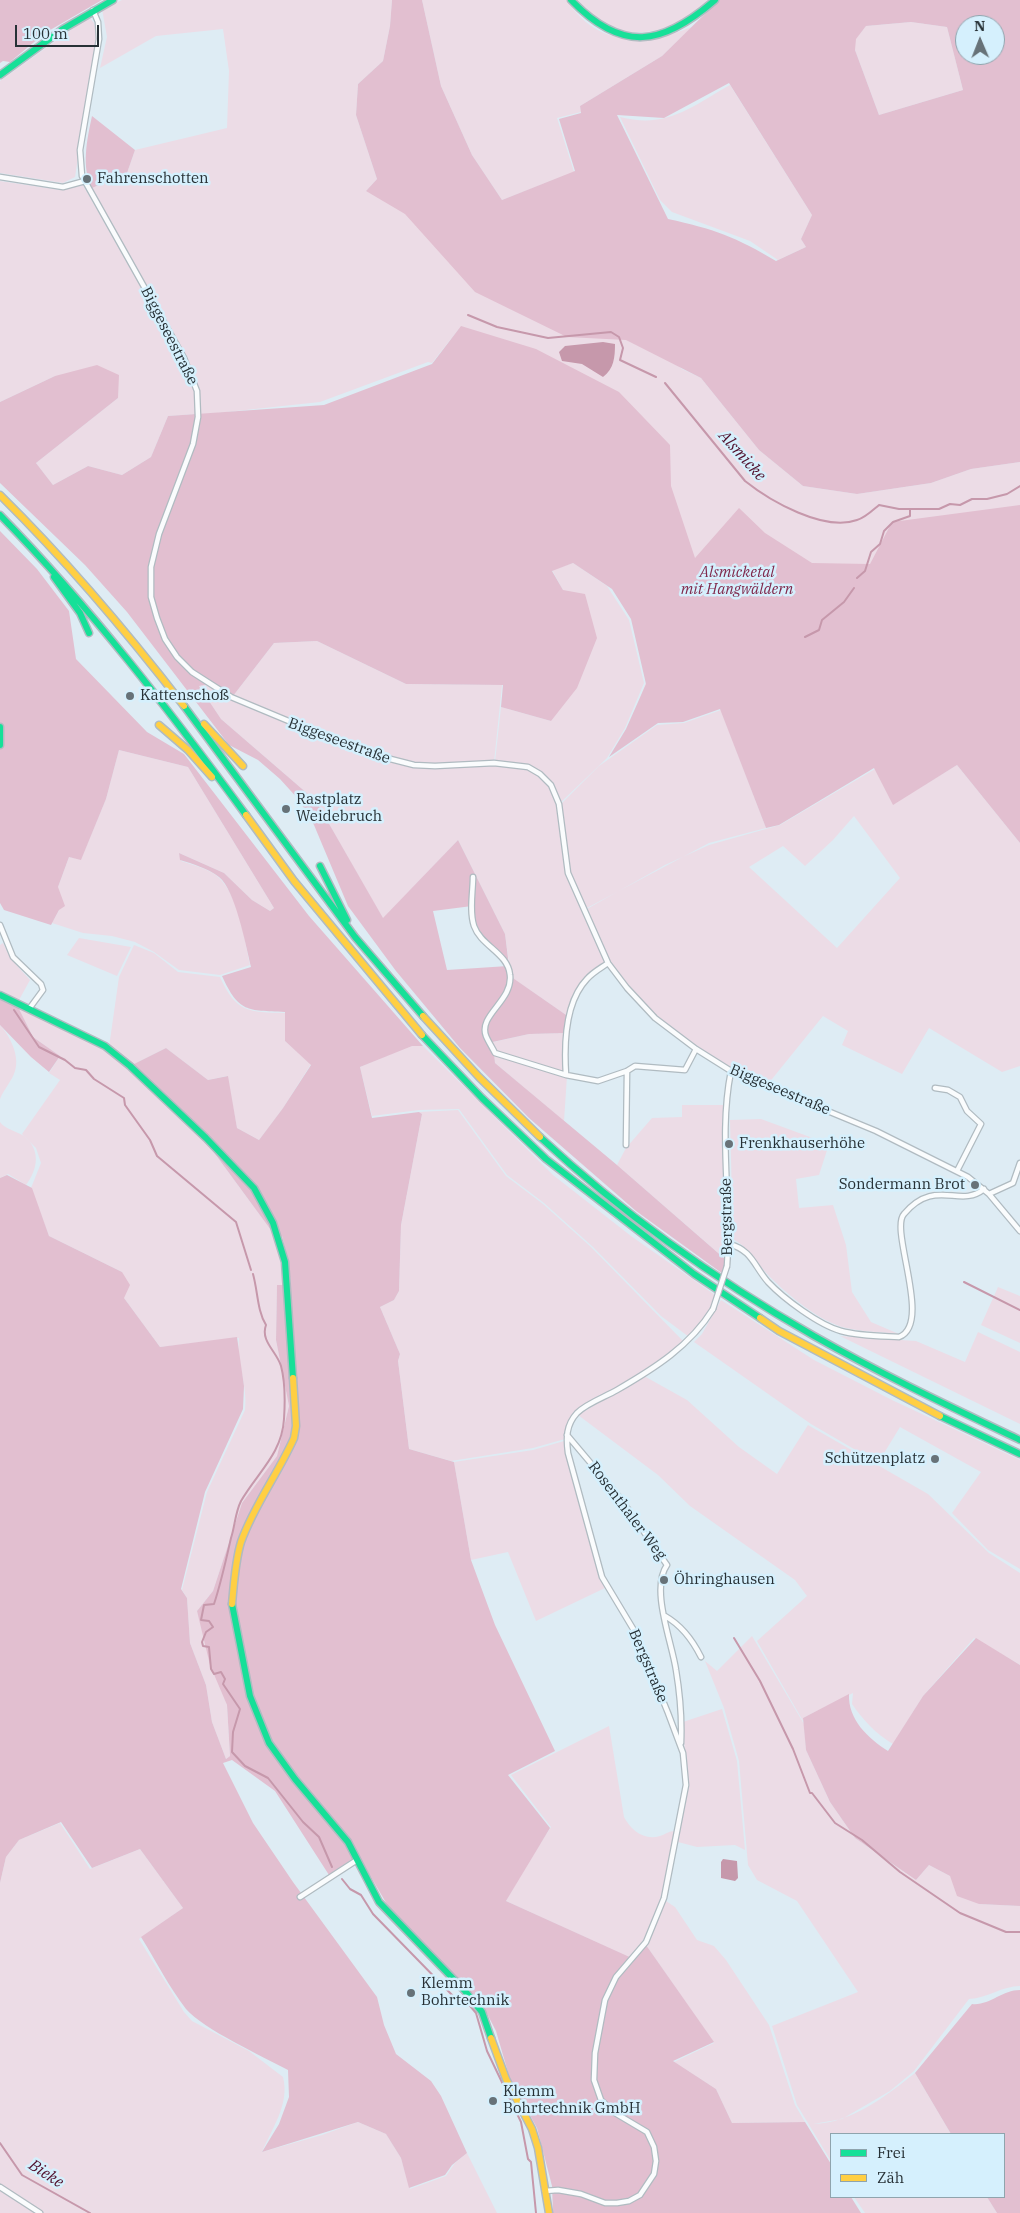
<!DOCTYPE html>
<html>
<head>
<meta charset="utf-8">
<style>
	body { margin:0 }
	#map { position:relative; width:1020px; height:2213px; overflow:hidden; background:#deecf4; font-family:"IBM Plex Serif",serif }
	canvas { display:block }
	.legend { position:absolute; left:830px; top:2133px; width:175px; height:65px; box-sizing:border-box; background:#d5f0fd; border:1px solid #8fa4ad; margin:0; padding:6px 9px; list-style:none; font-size:15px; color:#273136 }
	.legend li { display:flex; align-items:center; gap:10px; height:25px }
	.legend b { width:25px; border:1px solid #8fa4ad }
	.north { position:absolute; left:955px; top:15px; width:50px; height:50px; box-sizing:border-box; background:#d5f0fd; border:1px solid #8fa4ad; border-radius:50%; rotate:359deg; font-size:14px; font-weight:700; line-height:20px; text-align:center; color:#273136 }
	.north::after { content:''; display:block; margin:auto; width:18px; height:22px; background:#677278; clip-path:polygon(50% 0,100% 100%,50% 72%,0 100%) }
	.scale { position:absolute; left:15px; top:25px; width:84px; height:22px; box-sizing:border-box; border:2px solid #273136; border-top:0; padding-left:6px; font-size:15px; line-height:18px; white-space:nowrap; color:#273136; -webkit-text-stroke:4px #d5f0fd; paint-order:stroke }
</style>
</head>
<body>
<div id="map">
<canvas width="1020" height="2213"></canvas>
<ul class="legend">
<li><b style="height:6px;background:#16e098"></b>Frei</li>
<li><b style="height:6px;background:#ffcf43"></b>Zäh</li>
</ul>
<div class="north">N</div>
<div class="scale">100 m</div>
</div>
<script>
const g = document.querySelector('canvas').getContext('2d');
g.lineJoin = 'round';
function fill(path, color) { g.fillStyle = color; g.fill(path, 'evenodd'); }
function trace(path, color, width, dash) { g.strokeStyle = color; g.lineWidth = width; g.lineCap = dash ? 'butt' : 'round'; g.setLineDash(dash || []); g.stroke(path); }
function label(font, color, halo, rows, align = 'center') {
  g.font = font + ' "IBM Plex Serif",serif'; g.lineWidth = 5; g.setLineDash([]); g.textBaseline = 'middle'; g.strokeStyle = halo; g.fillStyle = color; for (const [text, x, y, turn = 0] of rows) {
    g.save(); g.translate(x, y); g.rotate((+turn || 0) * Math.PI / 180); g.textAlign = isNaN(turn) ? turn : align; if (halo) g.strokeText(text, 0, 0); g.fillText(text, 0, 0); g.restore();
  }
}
const green = new Path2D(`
	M122 0H392L390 26 383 61 358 84 356 115 377 179 366 191 492 211 682 369 701 378 759 450 803 486 857 494 931 483 971 469 1020 462V512L854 588 637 706 646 682 645 647 617 586 311 409 423 378 461 326 432 363 428 362 320 402 199 415 198 391 185 358 92 188 127 173 135 150 227 128 229 71 223 29 156 36 100 68 107 37 102 9Z
	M422 0H567C597 48 646 45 692 27L662 56 580 106 581 112 557 118 574 172 502 200 472 155 441 86Z
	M576 0H709C704 7 696 11 688 16 649 42 605 37 576 0Z
	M89 17 94 23 97 34 75 177 63 183 0 173V81Z
	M911 22 947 27 963 90 879 115 855 50V39L866 26Z
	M730 85 812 215 801 239 806 247 778 260 750 241 672 212 660 200 620 117C667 129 691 107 730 85Z
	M0 181 61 190 83 185 182 359 196 391V414L168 416 151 457 122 475 88 466 53 485 36 463 118 398 55 376 0 402Z
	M573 563 607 586 629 620 644 683 625 728 607 758 560 803C544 768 531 766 495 762L501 707 551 721 563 590 552 570Z
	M317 641 406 684 502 685 494 762C467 763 439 768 413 763 350 751 291 721 233 696L274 643Z
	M206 685 252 709 362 753 390 762 413 766 494 764 528 768 540 775 550 785 558 805 567 873 606 961 604 964 582 983 569 1017 511 977 505 934 458 840 383 919 316 801 221 719 199 686Z
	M721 710 766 828 709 843 585 909 569 872 561 804 599 766 657 725 684 723Z
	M119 750 188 767 274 908 270 911 252 900 224 873 179 853 181 861C193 865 214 870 222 881 241 904 244 937 250 965L220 975 179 970 154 952 135 942 112 936 83 933 52 923 59 910 58 887 69 857 81 859 106 799Z
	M957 765 1020 843V1066L1002 1072 929 1028 902 1074 842 1045 848 1031 823 1016 768 1084C707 1059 645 1021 610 962 600 946 593 927 585 910L665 865 709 845 780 825 875 769 893 804ZM854 816 900 878 837 948 749 867 783 846 805 866 833 840Z
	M79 938 131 947 117 976 67 955Z
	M3 943 11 959 30 980 19 1000 0 990V945Z
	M134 945 154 953 178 972 220 977C236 1013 249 1012 285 1013V1041L311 1064 283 1108 259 1140 237 1128 227 1076 208 1080 166 1048 132 1065 109 1047 119 977Z
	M18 1007 79 1034 107 1051 201 1135 276 1237 284 1286H277L276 1340 289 1406 277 1456 242 1503 213 1591 197 1611 227 1705 230 1756 226 1759 212 1722 206 1685 190 1643 187 1598 182 1590 207 1492 245 1410C248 1385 236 1362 239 1338L160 1347 124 1298 122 1272 49 1236 31 1188 41 1163 36 1148 22 1134 60 1080 49 1073 60 1056 33 1037Z
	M0 1025C10 1036 20 1056 15 1071 12 1081 4 1089 0 1099Z
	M567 1033 565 1074 495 1052 489 1043 529 1034Z
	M412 1045 423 1046 553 1175 631 1236 715 1295 709 1312 689 1337 661 1316 593 1247 544 1203 507 1175 459 1109 419 1110 372 1116 360 1067Z
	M494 1053 523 1064 567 1076 564 1121 495 1063Z
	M682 1105H725L727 1243 724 1258 617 1165 626 1148 652 1118 682 1117Z
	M458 1110 506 1176 543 1204 591 1247 684 1342 642 1374 577 1411 566 1428 565 1439 533 1448 451 1461 409 1449 398 1361 400 1354 380 1307 394 1300 399 1291 401 1225 422 1114 419 1112Z
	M761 1119 829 1144 819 1175 796 1179 799 1208 833 1205 846 1245 852 1292 871 1322 899 1334C882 1332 863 1332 846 1328 820 1322 788 1295 770 1277 757 1264 749 1247 733 1239L730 1120Z
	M0 1122C5 1129 16 1131 24 1136 41 1150 38 1169 26 1185L8 1174 0 1178Z
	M998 1287 1020 1296V1343L981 1325Z
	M721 1300 814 1360 892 1400 1020 1460V1569L988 1550 952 1513 981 1472 900 1427 878 1463 811 1424 694 1342 702 1334Z
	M978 1332 1020 1352V1424L840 1336 916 1341 965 1362Z
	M644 1376 687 1400 739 1447 777 1474 808 1425 928 1494 989 1553 1020 1573V1665L974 1638 923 1696 893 1744C876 1734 863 1720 852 1704L853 1693 803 1718V1721L757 1641 807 1596 795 1580 690 1506 658 1475 578 1415Z
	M564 1441 601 1577 605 1588 536 1621 508 1552 471 1560 454 1462 533 1450Z
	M752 1636 804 1724 806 1750 830 1802 855 1838 916 1880 929 1865 950 1876 979 1904 1020 1906V1986C1002 1986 988 1998 969 1999L914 2071 890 2091 842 2119 813 2124C852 2123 886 2096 915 2073L951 2134H831V2161L797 2105 772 2026 858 1992 797 1901 757 1880 748 1865 739 1761 724 1708 705 1661 717 1671Z
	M722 1709 737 1761 745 1850 735 1845 697 1847 678 1842 687 1792 683 1722Z
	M609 1726 624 1817C631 1830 644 1841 660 1836 666 1834 669 1831 675 1831 666 1876 660 1922 631 1958L506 1901 526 1865 551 1827 511 1775Z
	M60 1823 90 1869 140 1849 183 1908 139 1939 184 2012 192 2021 249 2051 283 2077C290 2104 272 2128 262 2152L322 2135 358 2122 386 2134 401 2158 410 2189 446 2176 455 2163 467 2153 497 2213H42L0 2185V1883L6 1857 19 1840Z
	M666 1901 675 1907 697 1940 714 1946 726 1960 769 2025 795 2105 805 2122 732 2123 716 2089 674 2062 714 2043 646 1945Z
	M0 2189 36 2213H0Z
	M854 2197H987L997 2213H865Z`);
const forest = new Path2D(`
	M0 0H102L45 33 10 62 3 61 0 63Z
	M392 0H422L441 86 472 155 502 200 575 171 559 119 581 113 580 106 662 56 719 0H1020V462L971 469 931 483 857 494 803 486 759 450 701 378 626 340 567 337 475 292 405 214 366 191 377 179 356 115 358 84 383 61 390 26ZM911 22 947 27 963 90 879 115 855 50 856 39 866 26ZM965 25H995V55H965ZM729 83 812 215 801 239 806 247 776 261C736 237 714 229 668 219L617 115 664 118Z
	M92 116 135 150 127 173 92 188C81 168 87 139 92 116Z
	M461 326 536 349 619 392 670 445 671 486 695 558 739 508 765 533 812 563 870 564 892 522 1020 505V843L957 765 893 805 874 768 779 825 766 828 720 709 683 722 658 723 609 757 626 729 646 684 631 619 612 589 573 563 552 571 563 590 585 594 597 638 577 688 551 721 501 707 503 685 406 684 317 641 274 643 233 696 209 684 199 686 221 719 316 801 383 918 458 840 505 934 509 966 485 941 475 926 472 906 433 911 447 970 508 966 510 976 569 1017 567 1033 529 1034 488 1043 494 1053 495 1063 617 1165 725 1259 723 1274 636 1211 529 1118 460 1048 396 971 348 906 314 825 299 800 280 779 258 760 229 745 127 612 85 565 0 483V402L55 376 97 365 119 375 118 398 36 463 53 485 88 466 122 475 151 457 168 416 324 405 432 364Z
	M0 531 37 569 69 611 76 659 147 732 184 754 309 916 423 1046H412L360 1067 372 1118 419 1112 422 1114 401 1225 399 1291 394 1300 380 1307 400 1354 398 1361 409 1449 454 1462 471 1560 495 1625 555 1751 508 1775 550 1828 506 1901 634 1959 646 1945 714 2042 673 2061 716 2089 732 2123 805 2122 831 2164V2197H851L861 2213H553L552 2186 537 2128 510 2079 496 2031 481 2002 395 1918 358 1855 329 1875 275 1791 232 1760 223 1763 253 1823 293 1882 377 1997 384 2025 396 2054 431 2081 441 2096 467 2153 452 2165 445 2175 409 2188 401 2158 386 2134 358 2122 262 2152 279 2124 289 2097 288 2070C262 2056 203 2029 186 2009 169 1987 156 1961 141 1937L183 1908 140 1849 92 1868 61 1822 19 1840 6 1857 0 1883V1178L7 1175 32 1188 49 1236 122 1272 130 1285 124 1298 160 1347 237 1337 244 1386 243 1409 205 1492 181 1589 187 1598 190 1643 206 1685 212 1722 226 1759 230 1756 227 1705 210 1665 197 1611 213 1591 242 1503 277 1456 289 1406 276 1340 277 1285H291L288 1260 282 1236 276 1237 196 1128 132 1065 166 1048 208 1080 228 1076 237 1128 259 1140 283 1108 311 1065 285 1041V1012C247 1010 239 1013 222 976L251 967C246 946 235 889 219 877 207 868 193 864 180 860L179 853 224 873 252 900 270 911 274 908 188 767 119 750 106 799 81 860 69 857 58 887 65 906 59 910 51 925 4 910 0 903Z
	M0 998 18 1007 33 1037 60 1056 49 1072 31 1057 0 1025Z
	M976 1638 1020 1665V1906L979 1904 957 1896 950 1876 929 1865 916 1880 855 1838 830 1802 806 1750 803 1718 849 1694C848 1720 868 1738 888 1751L923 1696Z
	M1020 1990V2213H997L987 2197H1004V2134H951L915 2073 972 2004C989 2006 1002 1990 1020 1990Z`);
const water = new Path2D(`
	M603 342 615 344C615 357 614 369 603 377L582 364 562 361 559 352 565 346Z
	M723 1859 737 1861 738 1878 735 1881 721 1878V1862Z`);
const stream = new Path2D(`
	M468 315 497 327 548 338 611 332 619 337 623 348 620 360 656 377
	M665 383 745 481C770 501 824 532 857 520 865 518 873 510 879 505L899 509H939L950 504 960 505 972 499H987L1007 494 1020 486
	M857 578 865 571 871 552 880 544 884 531 893 522 910 516V509
	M805 637 819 630 822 620 844 602 854 588
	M14 1010 39 1047 65 1060 75 1068 86 1070 94 1079 124 1098 125 1105 150 1140 157 1156 236 1222 251 1270
	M253 1274C258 1292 257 1310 266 1325 260 1341 277 1352 281 1366 285 1381 285 1404 284 1419 282 1454 257 1473 241 1501 235 1513 235 1526 231 1538 226 1560 221 1583 214 1604L204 1605 201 1620 209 1621 213 1627 206 1632 202 1642 203 1646 209 1647 211 1669 214 1674 221 1672 225 1679 223 1684 240 1709 233 1732 232 1752 245 1766 268 1778 303 1822 319 1837 332 1867
	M964 1282 1020 1310
	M734 1638 760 1681 793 1749 810 1793H812L835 1823 862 1840 900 1872 960 1913 1006 1932H1020
	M342 1879 350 1889 361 1895 373 1914 455 1998 465 2000 476 2013 487 2051 521 2122 528 2159 531 2162 536 2213
	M0 2143 22 2175 90 2213`);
const street = new Path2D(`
	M93 10 98 22 99 39 80 150 82 176 184 358 197 391 198 417 193 444 159 534 151 567V597L157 618 165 639 177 657 192 672 231 697 363 752 414 765 435 766 494 763 528 767 540 774 551 785 559 804 568 873 608 963 627 988 655 1018 696 1049 731 1071 876 1131 968 1177 989 1194 1020 1231
	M0 177 63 187 85 181
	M473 877C473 892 469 911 474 926 481 946 508 953 510 975 513 1001 478 1015 486 1036 488 1041 492 1047 495 1053L566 1075
	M0 925 13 957 41 984 43 990 29 1009
	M608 963C601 968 593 972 587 979 565 1002 564 1045 566 1075L598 1081 627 1071 635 1066 685 1070 696 1049
	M935 1088 948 1090 960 1097 967 1111 981 1124 957 1171
	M626 1145 627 1071
	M989 1194 1013 1183 1020 1163
	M729 1244C752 1250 754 1266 768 1282 784 1299 819 1325 841 1331 859 1336 880 1336 899 1337 933 1324 889 1230 904 1214 935 1177 960 1209 984 1189
	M727 1266C732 1201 718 1136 731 1071
	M567 1435 621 1499 667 1565C650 1589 672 1642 676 1670 680 1694 682 1719 681 1743
	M665 1616C681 1625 693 1641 701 1657
	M300 1897 357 1860
	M0 2187 40 2213
	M545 2191 558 2190 581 2194 605 2203H617L629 2201 640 2195 654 2174 656 2161 654 2147 647 2132 615 2113 601 2100 594 2080 595 2053 605 2000 616 1977 646 1942 664 1898 686 1785 683 1753 668 1713 635 1632 602 1577 568 1453C566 1438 566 1425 577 1413 587 1403 605 1397 617 1390 655 1368 690 1346 713 1309`);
const fast = new Path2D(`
	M571 0C622 53 662 46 715 0
	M0 75 63 29 113 0
	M0 515C91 608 169 710 246 815
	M54 577 80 613 89 633
	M184 706 355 937 423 1016
	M0 727V745
	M320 866 347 920
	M0 995 105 1046 130 1066 206 1138 254 1188 273 1223 285 1262 293 1378
	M422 1035 482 1098 546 1159 694 1274 760 1318
	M540 1137C623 1214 716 1280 814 1336 881 1374 951 1407 1020 1440
	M940 1416 1020 1454
	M232 1604 250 1696 269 1743 295 1779 348 1842 379 1902 465 1991 482 2012 491 2038`);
const slow = new Path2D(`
	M0 495C67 561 126 631 184 706
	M204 724 243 766
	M159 725 188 750 212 777
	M246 815 294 881 422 1035
	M423 1016 479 1077 540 1137
	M760 1318 779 1331 940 1416
	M232 1604C234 1584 235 1562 241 1542 254 1505 278 1474 294 1438L296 1426 293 1378
	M491 2038 506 2079 532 2129 538 2148 549 2213`);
const streetBridge = new Path2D(`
	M713 1309 727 1266`);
const markers = [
	[87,179,5,"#677278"],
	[130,696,5,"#677278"],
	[286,809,5,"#677278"],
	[729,1144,5,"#677278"],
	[975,1185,5,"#677278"],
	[935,1459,5,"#677278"],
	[664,1580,5,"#677278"],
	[411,1993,5,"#677278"],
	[493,2101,5,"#677278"]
];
const poiNames = [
	["Fahrenschotten",97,179],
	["Kattenschoß",140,696],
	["Rastplatz",296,800],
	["Weidebruch",296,817],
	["Frenkhauserhöhe",739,1144],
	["Sondermann Brot",965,1185,"right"],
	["Schützenplatz",925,1459,"right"],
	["Öhringhausen",674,1580],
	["Klemm",421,1984],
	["Bohrtechnik",421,2001],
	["Klemm",503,2092],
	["Bohrtechnik GmbH",503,2109]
];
const streetNames = [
	["Biggeseestraße",169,336,63],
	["Biggeseestraße",339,741,20],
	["Biggeseestraße",780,1090,23],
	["Bergstraße",727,1217,-91],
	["Rosenthaler Weg",627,1511,53],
	["Bergstraße",648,1666,67]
];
const parkNames = [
	["Alsmicketal",737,573],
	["mit Hangwäldern",737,590]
];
const waterNames = [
	["Alsmicke",742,456,48],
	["Bieke",46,2174,33]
];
fill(green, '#ecdce6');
fill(forest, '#e2bfd0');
fill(water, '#c698ab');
trace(stream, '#c698ab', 2);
trace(street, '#b0bbc1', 7);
trace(fast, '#b0bbc1', 9);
trace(slow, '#b0bbc1', 9);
trace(street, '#fafcfd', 4.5);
trace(fast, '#16e098', 6);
trace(slow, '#ffcf43', 6);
trace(streetBridge, '#b0bbc1', 7, []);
trace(streetBridge, '#fafcfd', 4.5);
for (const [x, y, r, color] of markers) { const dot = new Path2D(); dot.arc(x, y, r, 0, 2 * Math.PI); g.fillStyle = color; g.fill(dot); trace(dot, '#d5f0fd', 2); }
label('15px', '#273136', '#d5f0fd', poiNames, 'left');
label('15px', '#273136', '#d5f0fd', streetNames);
label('italic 15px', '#80294c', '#d5f0fd', parkNames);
label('italic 16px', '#4f0d2a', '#d5f0fd', waterNames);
</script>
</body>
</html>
